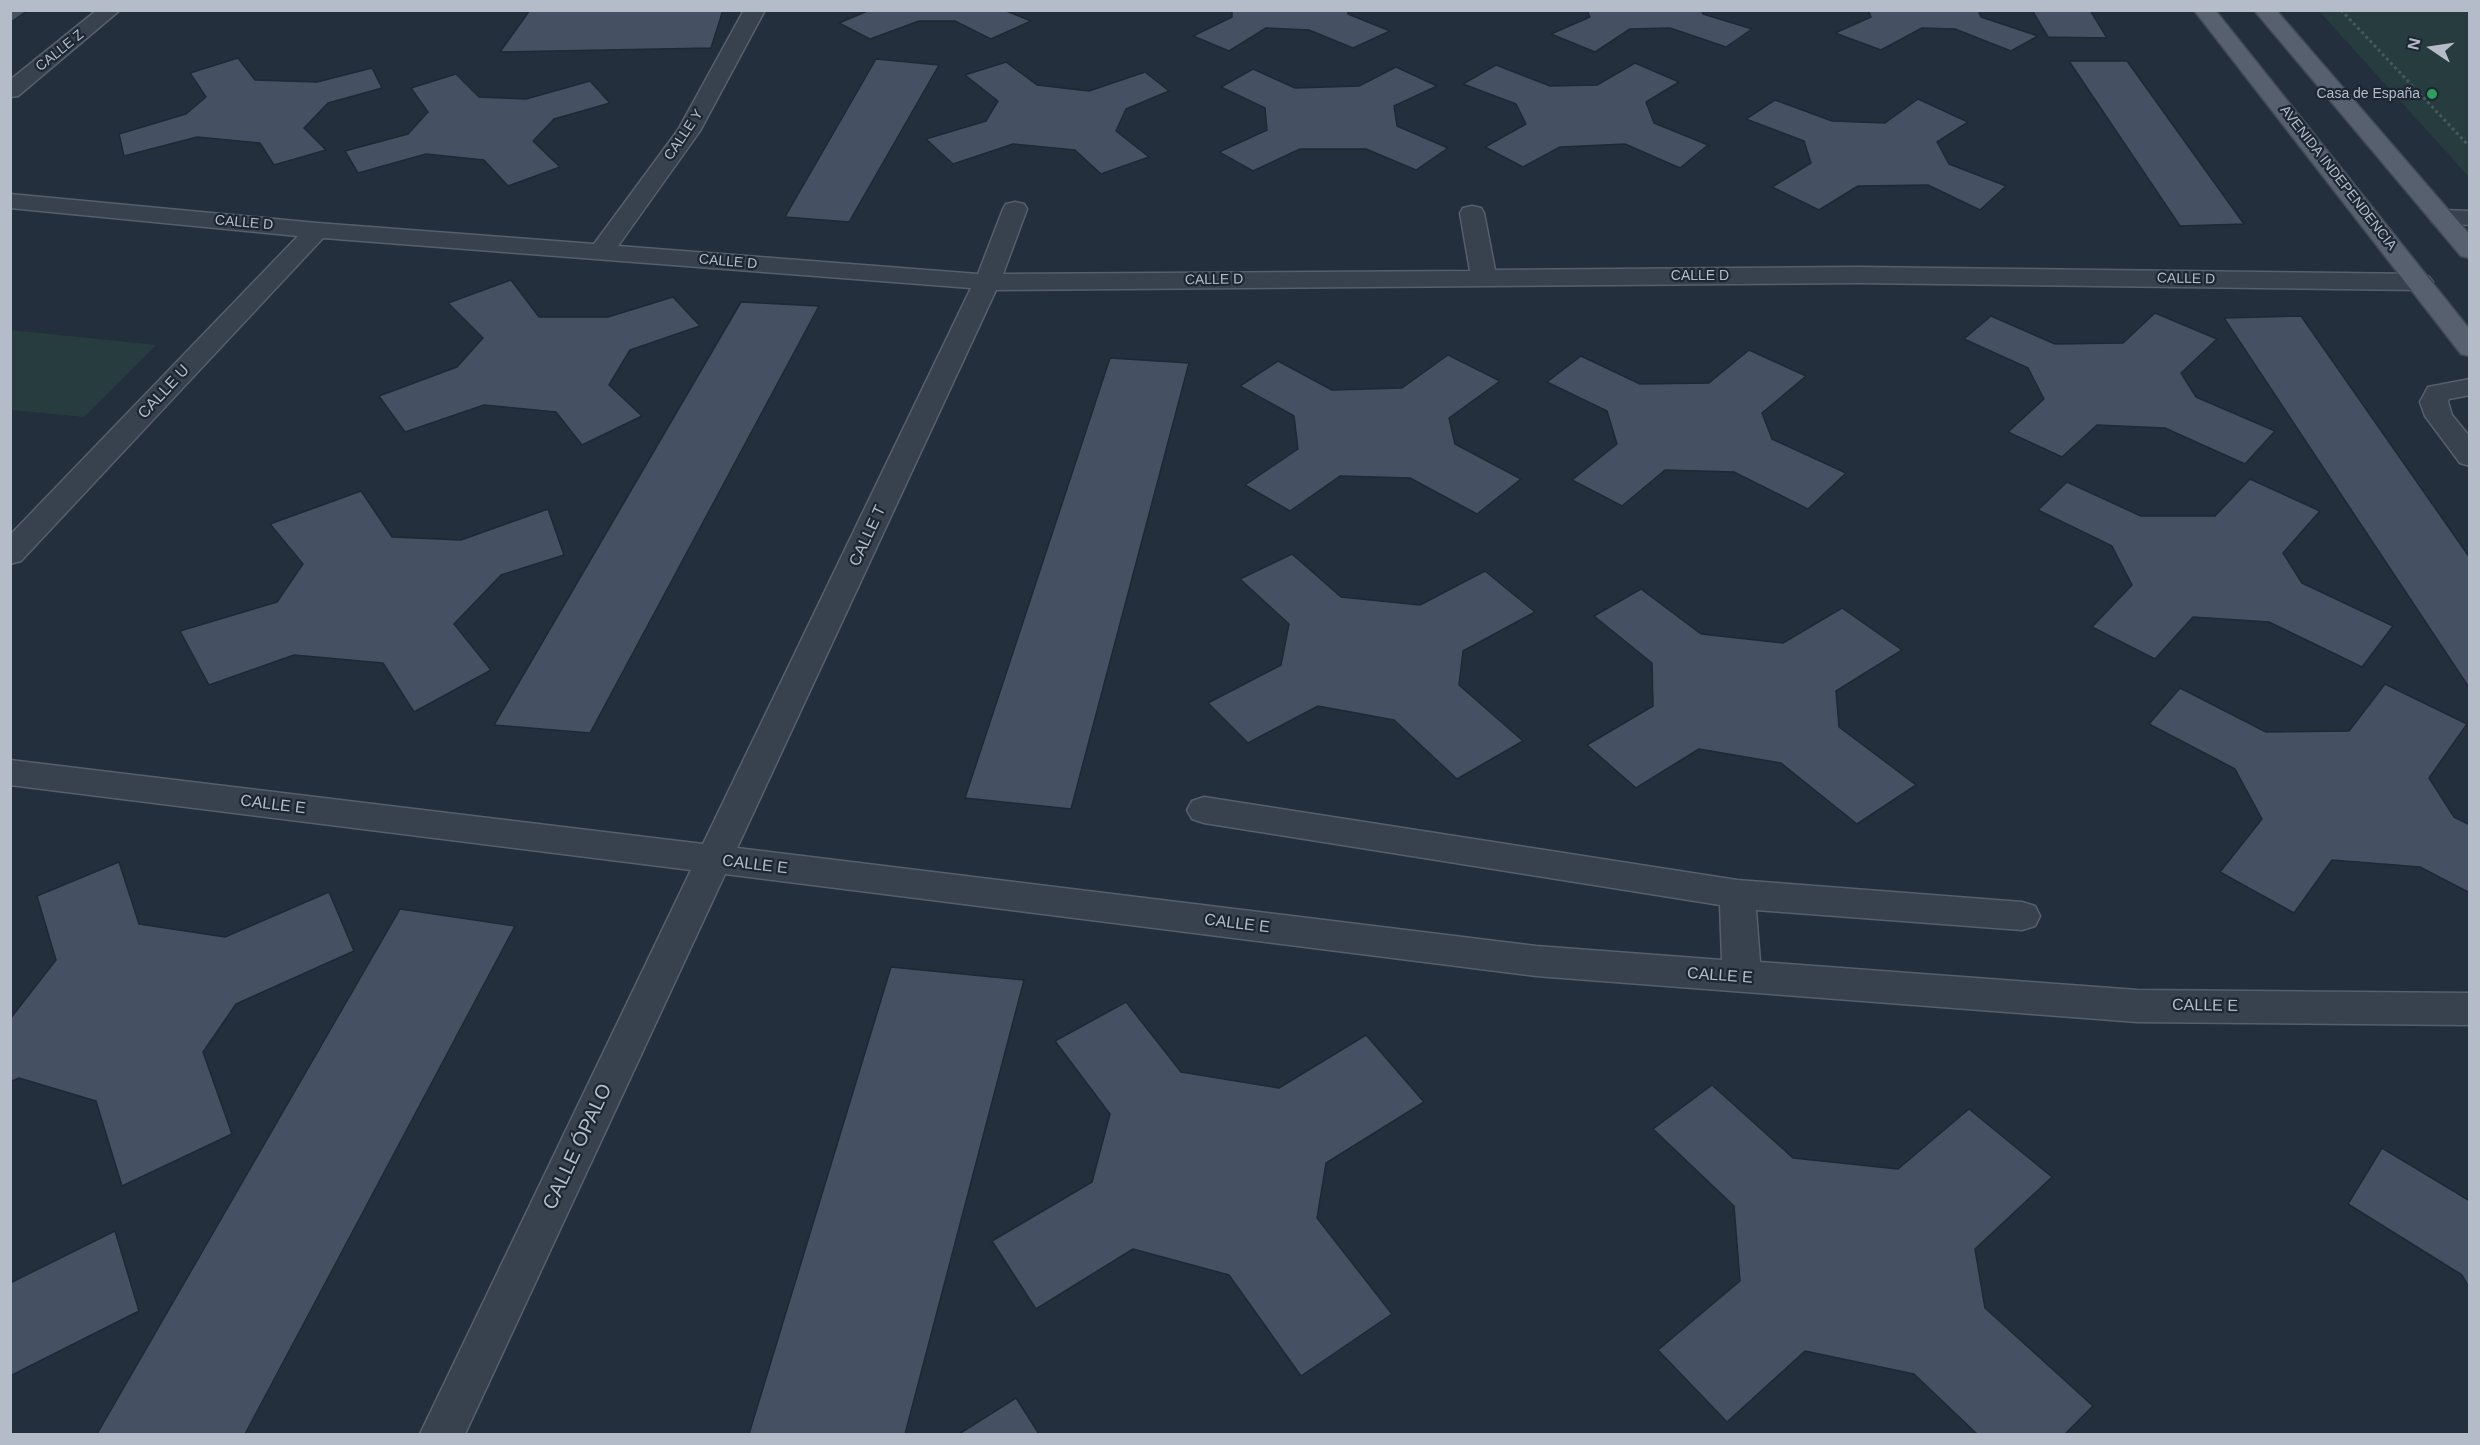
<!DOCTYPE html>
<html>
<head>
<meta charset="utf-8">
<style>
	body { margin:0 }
	#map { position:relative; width:2480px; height:1445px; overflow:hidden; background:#242f3e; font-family:Arial,sans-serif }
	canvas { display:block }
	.frame { position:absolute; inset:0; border:12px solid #b4bcc9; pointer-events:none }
	.north { position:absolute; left:2402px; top:18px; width:60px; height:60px; -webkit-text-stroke:4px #1d2633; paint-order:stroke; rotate:283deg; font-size:16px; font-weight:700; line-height:24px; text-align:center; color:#b4bcc9 }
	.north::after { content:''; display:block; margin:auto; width:21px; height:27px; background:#b4bcc9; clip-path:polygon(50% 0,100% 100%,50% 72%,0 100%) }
</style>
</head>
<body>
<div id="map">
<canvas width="2480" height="1445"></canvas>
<div class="frame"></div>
<div class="north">N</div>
</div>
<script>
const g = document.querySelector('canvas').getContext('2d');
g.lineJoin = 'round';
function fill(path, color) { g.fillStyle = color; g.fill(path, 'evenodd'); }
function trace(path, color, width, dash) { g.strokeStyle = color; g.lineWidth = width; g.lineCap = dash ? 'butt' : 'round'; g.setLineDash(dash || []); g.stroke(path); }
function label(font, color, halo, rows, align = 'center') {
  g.font = font + ' Arial,sans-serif'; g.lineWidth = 4.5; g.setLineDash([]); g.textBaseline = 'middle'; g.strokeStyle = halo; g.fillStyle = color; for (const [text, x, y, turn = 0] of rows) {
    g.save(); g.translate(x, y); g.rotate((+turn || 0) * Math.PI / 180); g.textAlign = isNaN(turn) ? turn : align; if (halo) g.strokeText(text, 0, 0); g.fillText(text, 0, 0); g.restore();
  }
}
const green = new Path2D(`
	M2319 11H2469V177Z
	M11 330 156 345 84 417 11 410Z`);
const building = new Path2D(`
	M10 10H28L10 23Z
	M530 10H723L711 48 500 52Z
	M870 10H1004L1031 21 991 39 955 21H919L870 39 839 23Z
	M1232 10H1348V14L1390 31 1353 48 1309 30 1266 28 1229 51 1193 36 1232 17Z
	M1587 10H1702L1703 14 1752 29 1726 47 1670 28 1630 29 1595 52 1551 34 1590 17Z
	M1868 10H1978L1981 17 2038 36 2011 51 1955 29 1922 28 1881 50 1835 33 1871 17Z
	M2032 10H2090L2107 38 2048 37Z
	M238 58 255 80 317 82 372 68 382 88 328 103 304 128 326 150 274 165 260 143 197 137 124 156 119 134 186 114 206 97 190 73Z
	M876 59 939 65 849 222 785 217Z
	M2069 61H2127L2244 224 2180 226Z
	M1006 62 1037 85 1089 91 1145 72 1169 91 1126 109 1116 131 1149 157 1101 174 1075 150 1013 144 953 164 926 139 986 121 998 101 965 75Z
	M1635 63 1679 82 1646 102 1654 123 1708 145 1680 168 1625 144 1560 147 1523 167 1485 147 1526 124 1516 104 1463 84 1496 65 1550 86 1597 85Z
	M1396 67 1437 86 1394 106 1397 126 1448 148 1416 170 1366 149H1300L1253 171 1219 152 1267 130 1265 108 1221 87 1253 69 1295 88 1359 86Z
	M456 74 479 97 526 99 590 81 610 103 554 119 533 141 560 167 508 186 484 160 426 154 358 173 345 151 408 134 428 112 411 88Z
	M1918 99 1968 122 1937 142 1949 164 2006 186 1980 210 1928 185 1858 186 1819 210 1772 187 1811 163 1804 141 1746 119 1775 100 1832 121 1885 123Z
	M511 280 539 317H608L673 297 700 326 630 350 609 385 642 416 582 445 556 412 484 405 405 432 379 396 457 367 483 338 448 303Z
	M741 302 819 306 590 733 494 725Z
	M2155 313 2217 339 2181 373 2196 397 2275 431 2245 464 2165 428 2097 425 2062 457 2008 432 2044 399 2028 368 1964 339 1991 316 2055 344 2123 343Z
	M2301 316 2470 558V689L2224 318Z
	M1749 350 1806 376 1762 413 1772 439 1846 473 1808 509 1734 472 1665 470 1622 506 1572 480 1617 444 1607 411 1547 382 1581 356 1640 384 1709 383Z
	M1448 355 1500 381 1449 418 1455 444 1521 479 1477 514 1410 478 1340 476 1290 511 1245 485 1298 449 1294 416 1240 386 1278 361 1332 390 1402 388Z
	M1110 358 1189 363 1071 809 965 798Z
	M2250 479 2320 511 2283 553 2302 583 2393 626 2362 667 2269 622 2193 617 2155 659 2092 627 2132 585 2112 546 2038 510 2067 482 2141 516H2215Z
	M361 491 392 537 461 540 548 509 564 555 501 575 454 624 491 670 414 712 383 663 294 655 209 685 180 631 277 602 303 564 270 524Z
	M1292 554 1341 597 1420 605 1485 571 1535 612 1463 651 1459 685 1523 741 1457 779 1394 720 1318 706 1248 743 1208 703 1281 665 1289 624 1240 579Z
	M1641 589 1701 634 1783 643 1842 608 1902 650 1836 691 1839 727 1916 785 1857 824 1781 763 1699 749 1636 788 1587 745 1653 706 1652 663 1594 616Z
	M2385 684 2467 724 2429 778 2454 817 2470 825V893L2420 867 2332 860 2294 913 2220 872 2262 819 2235 769 2149 724 2180 688 2266 732 2349 731Z
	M119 862 139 924 225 937 329 892 354 951 236 1004 203 1052 232 1134 122 1186 96 1101 19 1078 10 1082V1019L56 960 37 896Z
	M400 909 515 926 245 1434H97Z
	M891 967 1024 980 905 1434H749Z
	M1126 1002 1181 1072 1279 1088 1366 1035 1424 1102 1326 1163 1317 1218 1392 1314 1301 1376 1229 1275 1133 1249 1036 1309 992 1241 1092 1182 1110 1114 1055 1041Z
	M1712 1085 1793 1158 1898 1169 1969 1109 2052 1177 1975 1249 1985 1308 2093 1406 2065 1434H1977L1914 1374 1805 1351 1727 1422 1658 1350 1740 1281 1734 1206 1653 1129Z
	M2382 1148 2470 1201V1289L2462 1275 2348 1204Z
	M115 1231 139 1311 10 1376V1283Z
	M1016 1398 1039 1434H959Z`);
const path = new Path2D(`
	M2341 10 2470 147`);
const minor = new Path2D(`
	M97 10H120L18 96 10 97V80Z
	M744 10H765L700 131 618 246 978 274 1003 209 1006 204 1015 202 1024 204 1027 209 1003 274 1470 271 1460 213 1463 208 1472 206 1481 208 1484 213 1495 270 1858 267 2420 274 2429 277 2433 282 2429 287 2420 290 1858 283 996 290 737 848 1536 946 1722 960 1720 905 1204 823 1192 819 1187 810 1192 801 1204 797 1737 880 2022 902 2035 906 2040 916 2035 926 2022 930 1756 910 1760 962 2137 990 2470 993V1025L2137 1022 1536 976 725 874 465 1434H420L691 870 10 785V760L703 844 971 288 323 238 21 561 10 564V535L298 236 10 208V194L317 223 594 244 678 130Z
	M2441 210 2470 211V225L2432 222 2429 217 2432 212Z
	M2470 379V395L2449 399 2448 402 2452 415 2470 437V466L2460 463 2425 416 2420 402 2428 387Z`);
const major = new Path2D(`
	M2194 10H2215L2470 330V356L2461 354Z
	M2254 10H2276L2470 235V258L2461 256Z`);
const markers = [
	[2432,94,6,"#2e9e5b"]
];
const farStreetnames = [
	["CALLE Z",60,51,-39],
	["CALLE Y",684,135,-56],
	["AVENIDA INDEPENDENCIA",2338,178,52],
	["CALLE D",244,223,5],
	["CALLE D",728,262,5],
	["CALLE D",1700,276],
	["CALLE D",2186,279,1],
	["CALLE D",1214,280,-1]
];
const farPoinames = [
	["Casa de España",2420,94]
];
const streetNames = [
	["CALLE U",164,392,-47],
	["CALLE T",868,536,-65],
	["CALLE E",273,805,7],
	["CALLE E",755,865,7],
	["CALLE E",1237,924,7],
	["CALLE E",1720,976,4],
	["CALLE E",2205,1006,1]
];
const nearStreetnames = [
	["CALLE ÓPALO",578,1147,-65]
];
fill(green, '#263c3f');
fill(building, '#455162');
trace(building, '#1f2835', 1.5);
trace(minor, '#565f6c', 3);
trace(major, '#414a57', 3);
trace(path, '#44595c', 3, [3, 3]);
fill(minor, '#38414e');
fill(major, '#56606e');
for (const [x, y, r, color] of markers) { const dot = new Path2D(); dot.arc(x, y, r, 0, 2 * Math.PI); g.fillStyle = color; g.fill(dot); trace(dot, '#1d2633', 2); }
label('14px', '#b4bcc9', '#1d2633', farStreetnames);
label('14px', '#b4bcc9', '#1d2633', farPoinames, 'right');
label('16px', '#b4bcc9', '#1d2633', streetNames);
label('20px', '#b4bcc9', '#1d2633', nearStreetnames);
</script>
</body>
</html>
